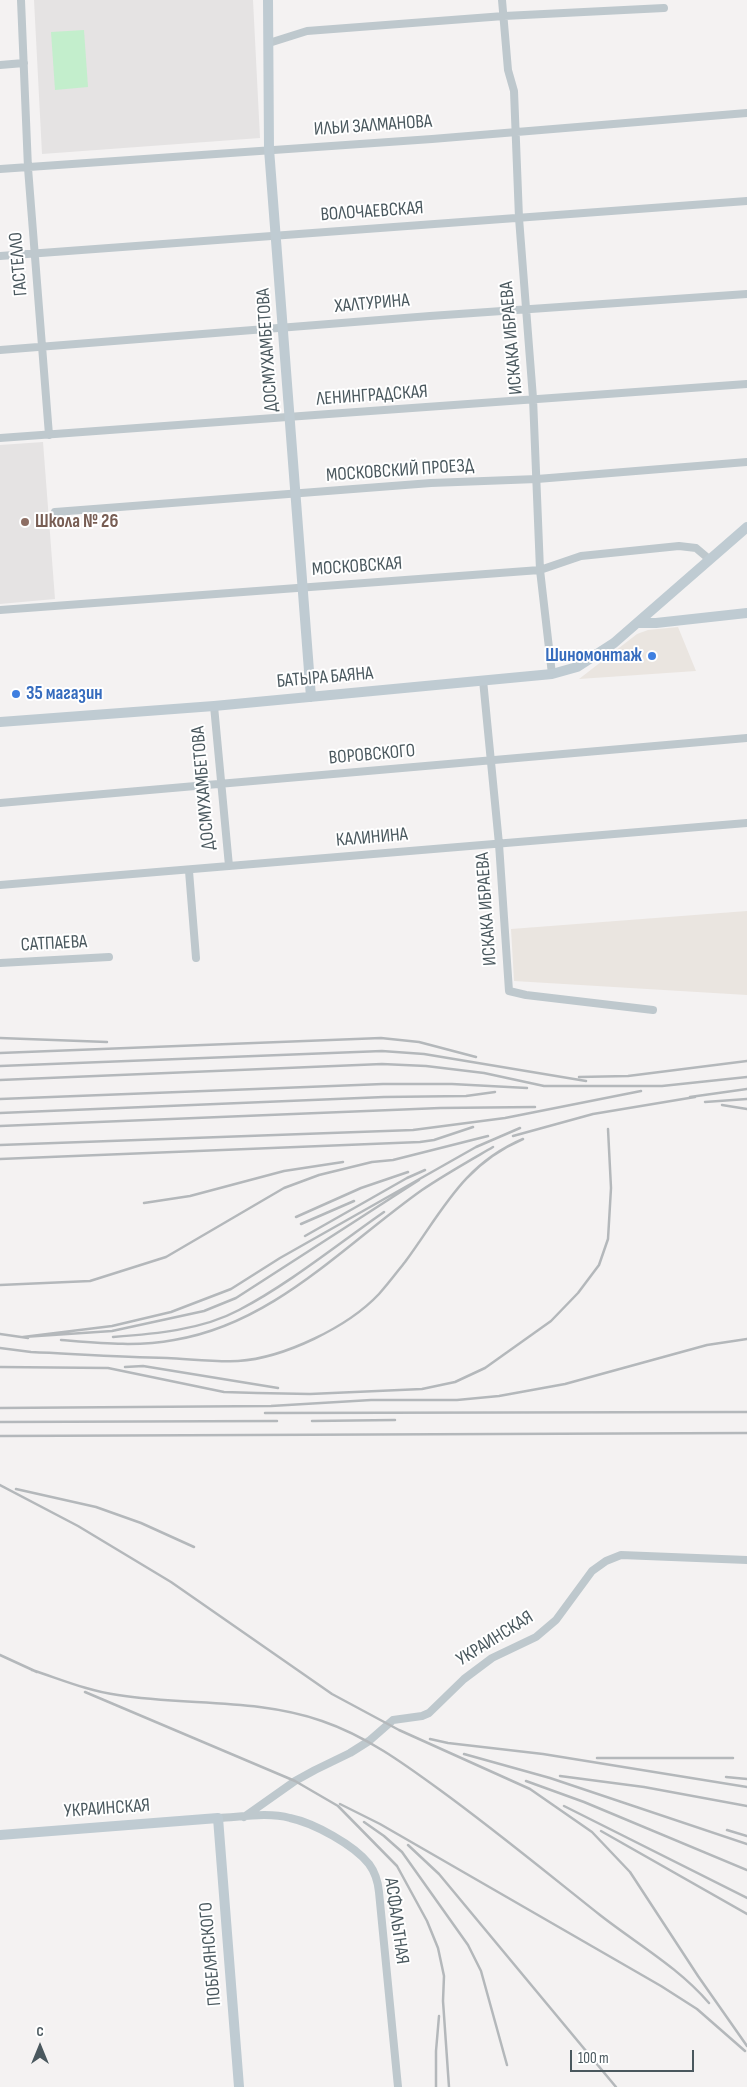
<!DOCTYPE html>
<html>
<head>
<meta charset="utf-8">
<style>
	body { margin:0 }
	#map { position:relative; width:747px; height:2087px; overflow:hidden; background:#f4f2f2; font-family:"Sofia Sans Condensed",sans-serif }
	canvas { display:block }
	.north { position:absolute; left:15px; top:2022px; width:50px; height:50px; -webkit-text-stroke:4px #fff; paint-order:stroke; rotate:0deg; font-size:14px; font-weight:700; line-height:20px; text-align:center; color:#4a585e }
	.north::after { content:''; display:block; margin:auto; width:18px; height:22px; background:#4a585e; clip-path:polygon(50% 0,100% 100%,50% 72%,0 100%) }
	.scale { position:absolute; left:570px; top:2050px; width:124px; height:22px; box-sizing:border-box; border:2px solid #4a585e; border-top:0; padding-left:6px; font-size:15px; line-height:18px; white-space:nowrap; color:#4a585e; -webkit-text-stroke:4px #fff; paint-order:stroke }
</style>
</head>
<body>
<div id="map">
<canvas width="747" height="2087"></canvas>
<div class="north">С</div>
<div class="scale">100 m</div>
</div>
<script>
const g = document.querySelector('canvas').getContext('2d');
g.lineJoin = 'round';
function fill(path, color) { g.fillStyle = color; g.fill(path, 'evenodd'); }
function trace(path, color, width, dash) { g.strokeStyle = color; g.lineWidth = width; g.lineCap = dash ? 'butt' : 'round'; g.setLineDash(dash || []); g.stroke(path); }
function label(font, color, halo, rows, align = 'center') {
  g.font = font + ' "Sofia Sans Condensed",sans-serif'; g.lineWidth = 4; g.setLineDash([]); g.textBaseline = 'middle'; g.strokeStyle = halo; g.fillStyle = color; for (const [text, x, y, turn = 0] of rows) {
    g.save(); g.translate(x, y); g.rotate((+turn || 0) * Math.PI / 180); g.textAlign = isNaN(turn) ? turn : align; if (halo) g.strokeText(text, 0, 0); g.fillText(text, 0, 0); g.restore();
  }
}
const commercial = new Path2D(`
	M678 627 696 671 579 679 637 634 648 630Z
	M747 911V995L514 981 511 929Z`);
const education = new Path2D(`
	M34 0H253L260 138 42 154Z
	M43 442 55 599 0 604V445Z`);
const green = new Path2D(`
	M84 30 88 87 55 90 51 32Z`);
const street = new Path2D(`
	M21 0 28 168 49 435
	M502 0 508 70 514 91 519 218 533 398 540 570 552 674
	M269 43 307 31 504 16 664 8
	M0 65 24 63
	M0 169 432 139 747 113
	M0 256 747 201
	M0 350 430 316 747 294
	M0 438C249 421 498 400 747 384
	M55 512 431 483 537 479 747 462
	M0 610 540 570 581 556 679 546 696 548 709 559
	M483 680 499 844 509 991 526 995 653 1010
	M214 706 229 866
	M0 803 747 738
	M189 871 196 958
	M0 885 747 823
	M0 963 109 957
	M244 1817 295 1781 315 1770 350 1753 369 1741 393 1720 422 1716 429 1713 464 1679 492 1658 536 1637 556 1620 592 1571 606 1561 621 1555 747 1560
	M218 1818C241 1817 268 1812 290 1818 314 1823 354 1845 369 1864 375 1872 378 1882 379 1892L398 2087`);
const secondary = new Path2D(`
	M268 0 269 149 311 697
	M639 623H656L747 613
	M0 722 214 706 552 674 577 667 614 643 747 527
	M0 1835 218 1818 239 2087`);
const rail = new Path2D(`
	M0 1038 107 1042
	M0 1053 381 1038 419 1042 476 1057
	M0 1066 382 1051 424 1054 586 1081
	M579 1077 628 1076 747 1061
	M0 1080 382 1064 426 1066 484 1073 544 1086H662L747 1077
	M690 1097 747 1089
	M0 1099 383 1084H452L527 1088
	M705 1102 747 1099
	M722 1105 747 1109
	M0 1113 384 1097 466 1096 495 1092
	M0 1126 440 1108 535 1107
	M513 1136 593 1114 695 1097
	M0 1145 413 1130 505 1118 641 1091
	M0 1159 420 1142 434 1140 473 1127
	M419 1180 236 1298 204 1311 112 1331 23 1337 112 1326 171 1312 231 1289 280 1258 476 1147 520 1128
	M144 1203 190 1196 284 1171 343 1162
	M296 1217 361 1188 408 1172
	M301 1224 354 1201
	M305 1236 407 1178 425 1170
	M0 1285 90 1281 166 1257 284 1188 319 1175 372 1162 393 1160 488 1136
	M0 1334 28 1338
	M113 1337C154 1334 202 1330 239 1310 289 1284 338 1244 384 1212
	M61 1340C99 1343 137 1347 174 1340 273 1324 343 1246 422 1190 444 1175 469 1161 493 1147
	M0 1348 31 1352C76 1354 121 1357 167 1358 190 1359 215 1362 238 1361 284 1358 348 1327 379 1294 388 1284 397 1272 405 1262 442 1212 462 1165 523 1139
	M0 1367 108 1368 224 1392 257 1393 310 1394 422 1389 455 1382 485 1368 551 1321 578 1293 599 1265 608 1239 611 1188 608 1129
	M125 1367 143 1366 278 1388
	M0 1408 271 1406 371 1400H457L499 1396 565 1384 707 1345 747 1339
	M265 1413 747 1412
	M312 1421 395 1420
	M0 1422 277 1421
	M0 1436 747 1433
	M0 1485 78 1526 171 1582 332 1694 399 1730 530 1789 592 1832 630 1872 698 1976 747 2046
	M16 1489 96 1507 141 1523 194 1547
	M0 1655 37 1672
	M32 1670C60 1679 88 1691 118 1695 186 1706 256 1698 322 1721 366 1736 403 1763 440 1790 495 1830 547 1873 600 1915 637 1944 678 1967 709 2003
	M85 1692 295 1781 338 1806 397 1866 427 1921 438 1948 444 1976 443 2001 449 2087
	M430 1739 448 1743 543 1754 747 1787
	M464 1754 550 1778 747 1844
	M597 1758H733
	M560 1776 644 1787 747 1806
	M726 1777 747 1779
	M526 1781 584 1802 747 1870
	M340 1804 380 1824 661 1986 697 2009 745 2051
	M564 1806 747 1898
	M364 1822 384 1836 402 1852 468 1945 481 1971 507 2065
	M727 1830 747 1836
	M601 1831 747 1914
	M408 1845 439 1874 616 2087
	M436 2087V2051L439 2016`);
const markers = [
	[25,522,5,"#8d6e63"],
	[652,656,5,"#3f7fe0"],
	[16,694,5,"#3f7fe0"]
];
const streetNames = [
	["ИЛЬИ ЗАЛМАНОВА",373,126,-4],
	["ВОЛОЧАЕВСКАЯ",372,212,-4],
	["ГАСТЕЛЛО",19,264,-95],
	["ХАЛТУРИНА",372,304,-5],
	["ИСКАКА ИБРАЕВА",512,338,-95],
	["ДОСМУХАМБЕТОВА",268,350,-94],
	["ЛЕНИНГРАДСКАЯ",372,396,-4],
	["МОСКОВСКИЙ ПРОЕЗД",400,471,-4],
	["МОСКОВСКАЯ",357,567,-4],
	["БАТЫРА БАЯНА",325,678,-5],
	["ВОРОВСКОГО",372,755,-5],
	["ДОСМУХАМБЕТОВА",204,788,-95],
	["КАЛИНИНА",372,838,-5],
	["ИСКАКА ИБРАЕВА",487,909,-94],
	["САТПАЕВА",54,944,-3],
	["УКРАИНСКАЯ",495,1639,-32],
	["УКРАИНСКАЯ",107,1809,-4],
	["АСФАЛЬТНАЯ",396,1921,82],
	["ПОБЕЛЯНСКОГО",211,1954,-95]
];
const educationNames = [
	["Школа № 26",35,522]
];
const shopNames = [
	["Шиномонтаж",642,656],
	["35 магазин",26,694,"left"]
];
fill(commercial, '#eae5e0');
fill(education, '#e5e3e3');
fill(green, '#c3eecc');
trace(street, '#bec8cd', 8);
trace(secondary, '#bfcbd2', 10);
trace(rail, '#b4b8bb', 2.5);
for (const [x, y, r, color] of markers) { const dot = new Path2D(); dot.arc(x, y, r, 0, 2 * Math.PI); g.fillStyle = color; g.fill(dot); trace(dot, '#fff', 2); }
label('19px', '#4a585e', '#fff', streetNames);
label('bold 19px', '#785e54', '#fff', educationNames, 'left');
label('bold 19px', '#366cbe', '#fff', shopNames, 'right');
</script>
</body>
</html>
